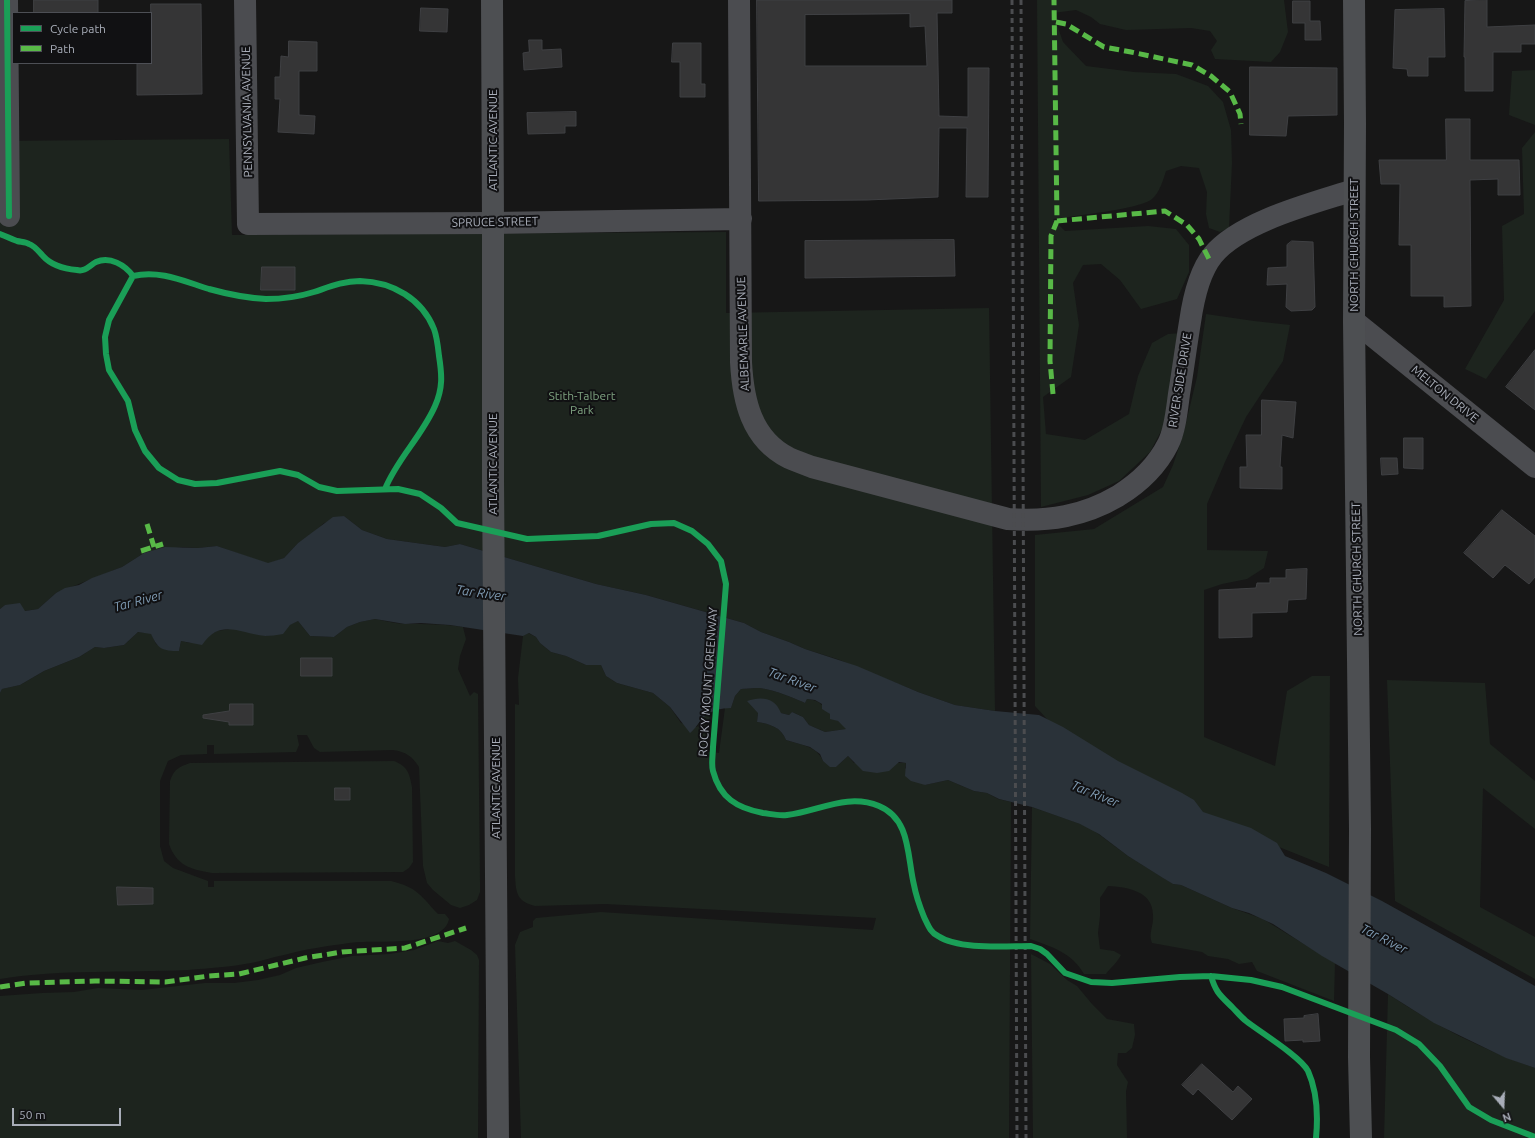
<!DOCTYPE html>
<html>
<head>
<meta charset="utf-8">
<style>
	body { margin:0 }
	#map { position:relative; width:1535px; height:1138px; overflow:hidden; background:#171717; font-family:Ubuntu,sans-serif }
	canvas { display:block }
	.legend { position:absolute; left:12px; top:12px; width:140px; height:52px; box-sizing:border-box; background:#111113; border:1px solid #4d4f55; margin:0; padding:5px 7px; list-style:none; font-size:12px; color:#a8adb8 }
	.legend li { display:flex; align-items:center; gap:8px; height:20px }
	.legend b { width:20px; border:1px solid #4d4f55 }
	.north { position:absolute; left:1483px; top:1086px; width:40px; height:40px; -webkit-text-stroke:3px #111113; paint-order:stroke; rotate:161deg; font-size:11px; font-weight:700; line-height:16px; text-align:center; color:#a8adb8 }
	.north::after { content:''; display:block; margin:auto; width:14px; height:18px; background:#a8adb8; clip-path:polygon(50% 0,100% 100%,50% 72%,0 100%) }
	.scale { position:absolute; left:12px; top:1108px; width:109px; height:18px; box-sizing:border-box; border:2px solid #a8adb8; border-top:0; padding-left:5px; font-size:12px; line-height:14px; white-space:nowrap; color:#a8adb8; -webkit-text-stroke:3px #111113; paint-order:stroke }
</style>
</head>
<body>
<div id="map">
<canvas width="1535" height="1138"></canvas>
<ul class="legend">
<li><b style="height:5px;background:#1a9f57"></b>Cycle path</li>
<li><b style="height:5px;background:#58b947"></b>Path</li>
</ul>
<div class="north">N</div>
<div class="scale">50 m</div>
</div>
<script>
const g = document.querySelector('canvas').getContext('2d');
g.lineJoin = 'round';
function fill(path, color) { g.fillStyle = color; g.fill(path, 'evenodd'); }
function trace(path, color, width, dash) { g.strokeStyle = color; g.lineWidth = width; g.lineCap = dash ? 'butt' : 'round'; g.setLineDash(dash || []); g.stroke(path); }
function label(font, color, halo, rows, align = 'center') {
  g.font = font + ' Ubuntu,sans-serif'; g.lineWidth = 4; g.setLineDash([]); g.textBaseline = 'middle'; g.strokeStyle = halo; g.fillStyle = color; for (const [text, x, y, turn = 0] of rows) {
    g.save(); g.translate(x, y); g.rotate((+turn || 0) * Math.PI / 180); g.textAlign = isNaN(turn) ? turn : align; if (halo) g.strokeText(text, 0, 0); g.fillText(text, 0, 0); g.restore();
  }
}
const green = new Path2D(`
	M1037 0H1284L1288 32 1280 52 1271 62 1215 59 1211 50 1217 41 1210 31 1191 28 1126 30 1100 24 1091 17 1076 10 1053 13 1063 42 1086 66 1134 72 1176 74 1208 86 1223 102 1231 130 1232 163 1229 228 1220 232 1209 228 1206 214 1207 192 1199 168 1181 166 1166 171C1163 180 1160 192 1152 199 1141 209 1072 216 1053 219L1065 231 1148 226 1176 229 1189 245V272L1177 299 1141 309 1120 280 1101 264 1083 265 1073 283 1079 325 1071 377 1043 397 1046 434 1085 440 1129 414 1138 376 1152 343 1168 334 1182 333 1169 416 1150 452 1119 481 1088 495 1041 507Z
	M1535 70V125L1509 115 1512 71Z
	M1535 132V311L1486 379 1465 369 1504 300 1502 226 1524 214 1522 148Z
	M229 139 232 235 726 232V313L989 308 995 711 955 705 918 692 837 659 805 649 789 642 761 632 744 623 646 595 596 584 460 544 445 547 387 539 362 530 344 516 324 523 314 532 298 543 284 558 268 564 217 546 198 548 182 547 144 553 122 567 56 593 38 609 25 611 5 605 0 609V141Z
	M1206 314 1254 321 1290 325 1283 361 1246 417 1225 462 1207 504V550L1268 551 1264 568 1247 579 1222 584 1204 590V737L1275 766 1287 691 1312 676H1330L1329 867 1209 819 1067 741 1035 706V535L1094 529 1163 487 1173 465 1183 435 1197 377Z
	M375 619C386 621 397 624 407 624 426 624 444 624 463 627L466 639 460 656 458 669 470 696 474 692 478 694 480 883V892L477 900 469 905 460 908 451 905 433 890 427 883 423 866 419 767C412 756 406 752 393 750L320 752 314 748 307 735H297L299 745 296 752 214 754V745H207V754L181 755 168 761 160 781V846L164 861 173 868 208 881V887H214V881H391C417 887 421 896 438 914H445L449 919C443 949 373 939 349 943 328 946 305 949 284 955 273 957 262 961 251 963 231 967 209 968 188 970 126 973 62 969 0 979V693L2 689 20 685 44 671 79 657 95 647 104 648 124 645 138 632 151 633 156 644 179 651 181 641 190 643 217 631 230 629H240L266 636 298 621 310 636 334 637 347 627 360 622Z
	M528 633 536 637 540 643 551 652 566 656 586 665H601L606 676 617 683 653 693 670 707 681 723 697 727 703 717 710 713 707 751 719 753 725 708H731L735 696 741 689C747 689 751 688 756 688 767 687 795 698 805 703L807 699C822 701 821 705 830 714 835 720 842 723 847 729L825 732 809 725 803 717 792 712 789 715 781 713H758L757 722C770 724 781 727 786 740 801 745 817 746 823 761L836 767 848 756 854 763H906L905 768 925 785 948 780 974 791 987 793 998 799 1011 802 1009 1138H521L515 945 520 932 533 927V921L536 918 601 912 873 930 876 918 605 904 535 906C517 901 516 894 515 876V704L519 705 518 678 523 636Z
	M1387 680 1485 683 1490 744 1535 781V829L1483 788 1480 907 1535 937V979L1395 901Z
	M394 761C408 767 409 772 412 787L413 862 409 868 403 872 212 873C190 869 177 866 169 844L170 781C174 769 179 767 190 763Z
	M1032 807 1089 827 1128 856 1173 884 1181 885 1232 908 1263 919 1330 960 1335 963 1334 1001 1257 971 1252 962 1239 964 1228 959 1208 956 1202 952 1152 943C1148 933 1154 926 1153 915 1153 891 1127 887 1108 886L1100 898V916L1098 933 1100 949 1114 951 1121 955C1117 963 1111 967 1106 974H1084C1072 953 1053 947 1030 939Z
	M438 941 448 943 455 941 471 950 477 955 479 960 478 1138H0V996L42 993 74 992 98 988 142 990 205 983H234L258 980 280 975 296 968 322 962 352 956 389 954 414 950Z
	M1031 954 1050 964 1067 980 1077 986 1092 1004 1107 1019 1134 1024 1135 1035 1132 1048 1126 1053H1118L1117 1065 1128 1082 1126 1091 1127 1138H1033Z
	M1388 994C1434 1025 1483 1050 1535 1068V1138H1384Z`);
const water = new Path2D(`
	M344 516 362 530 387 539 445 547 460 544 596 584 646 595 744 623 761 632 789 642 805 649 857 666 918 692 955 705 995 711 1039 715 1063 727 1118 761 1182 793 1194 800 1203 812 1251 828 1277 843 1285 856 1326 873 1382 901 1535 986V1068L1506 1058 1434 1023 1388 994 1322 956 1273 924 1249 913 1232 908 1181 885 1173 884 1163 878 1128 856 1099 834 1080 824 1032 807 999 799 987 793 974 791 948 780 925 785 911 781 905 776 906 763 899 762 889 771 877 773 863 771 848 756 836 767H830L823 761 820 754 810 747 786 740C781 727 770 724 757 722L758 713 747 701C762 696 775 698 781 713L789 715 792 712 803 717 809 725 825 732 846 729 838 721 830 719V714L822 709V704L815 700 807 699 805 703C795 698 767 687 756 688 751 688 747 689 741 689L735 696 731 708C722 708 709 711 703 718 698 723 696 728 690 733L670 707 653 693 617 683 606 676 601 665H586L566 656 551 652 540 643 536 637 529 633 523 636 450 625 421 623 405 624 375 619 360 622 347 627 334 637 310 636 298 621 290 625 283 634C277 635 270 636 265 636 239 633 220 618 202 645L181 641 179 651C162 651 158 649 151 634L138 632 124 645 104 648 95 647 79 657 44 671 20 685 2 689 0 693V609L5 605 20 603 25 611 38 609 56 593 65 588 79 585 92 578 122 567 144 553 165 547 198 548 217 546 268 563 284 558 298 543 333 517Z`);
const building = new Path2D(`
	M34 0H98V13H34Z
	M757 0H952V13H937L939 116 968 117V68H989L988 197H966L967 128H939L938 197 867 200 759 201ZM910 14V27L925 26 927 66H805V15Z
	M1487 0V27L1535 25V44H1521V52H1493V91H1465V57H1464L1465 1Z
	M1293 1H1310V21H1320L1321 40H1305V23H1293Z
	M151 4H201L202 94 137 95V63H151Z
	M421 8 448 9 447 32 420 31Z
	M1444 9 1445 57H1428V76H1408L1407 69 1393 68 1395 10Z
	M529 40H542V50L561 49 562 67 524 70 523 53 529 52Z
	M289 41 317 42V71H299V115L315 116 314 134 278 132 280 99H275V77H280L281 56 288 57Z
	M673 43H701V84H705V97H680V62H672Z
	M1250 67 1337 68V115L1288 116 1286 136 1250 135Z
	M576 112V126H565V133L528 134 527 113Z
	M1446 119H1470V160H1519L1520 195H1498V179L1470 180 1471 306 1444 307V296H1411V245H1399L1400 184H1381L1379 160H1446Z
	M954 240 955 276 805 278V241Z
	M1292 241 1313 242 1315 307 1312 310 1291 311 1286 307 1287 284 1267 285 1268 268 1287 267V245Z
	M262 267H295V290H261Z
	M1535 350V410L1506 387Z
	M1262 400 1296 402 1293 438 1282 435 1280 467H1282V489L1240 488V467H1247L1246 435H1261Z
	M1404 438H1423V469L1404 468Z
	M1381 458H1397L1398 474 1382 475Z
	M1502 510 1535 536V577L1529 584 1505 565 1493 578 1464 553Z
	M1307 569 1306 599 1288 600 1287 612 1252 613V637L1219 638V590L1256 588 1257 583H1270V578H1286V570Z
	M301 658H332V676H301Z
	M230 704H253V725H229V722L203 718V715L229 711Z
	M335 788H350V800H335Z
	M117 887 153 888V904L118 905Z
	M1318 1014 1320 1041 1303 1042V1040L1285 1041 1284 1019 1304 1018V1016Z
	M1202 1064 1233 1092 1238 1086 1252 1099 1232 1120 1198 1089 1193 1095 1182 1085Z`);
const minor = new Path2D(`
	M7 0 9 216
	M245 0 248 224 493 223 741 219
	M739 0 741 362C743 400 751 439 789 458 796 461 804 464 812 467L1008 519C1049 522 1084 516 1118 496 1139 483 1157 466 1168 444 1175 431 1177 409 1179 394 1183 370 1186 346 1190 322 1193 301 1199 272 1213 255 1241 221 1314 203 1354 190
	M1354 321 1535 467`);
const major = new Path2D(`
	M492 0 493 223V480L498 1138
	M1354 0 1355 123 1354 321 1360 829 1359 1057 1361 1138`);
const rail = new Path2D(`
	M1012 0 1017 1138
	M1021 0 1026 1138`);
const quiet = new Path2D(`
	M1056 22 1066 24 1104 47 1131 52 1192 65 1211 76 1230 92 1240 114 1241 124
	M1057 221 1165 211 1187 225 1199 239 1210 261
	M1053 394 1050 361 1051 236 1057 221 1054 0
	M147 524 154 547
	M141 551 163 544
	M0 987 27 983 95 981 165 982 209 976 239 974 305 958 342 952 405 948 466 928`);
const cycleway = new Path2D(`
	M7 0 9 216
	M0 234C6 236 11 239 17 241 21 242 26 242 29 244 35 246 39 252 43 256 51 265 65 269 77 270 85 272 89 266 96 262 110 256 125 265 133 276L109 320 105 337 106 354 109 370 128 401 135 430 145 451 159 468 178 480 195 484 217 483 280 471 298 475 319 487 337 491 398 489 420 494 441 508 457 523 527 539 598 536 651 524 674 523 692 531 708 544 721 561 726 584 713 747C713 755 711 764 713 771 720 798 737 808 763 813 771 814 779 816 787 815 819 811 847 793 879 806 911 819 907 857 914 885 916 896 920 907 924 917 928 925 930 932 938 936 959 950 1005 946 1031 946L1040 949 1047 954 1065 973 1091 982 1112 983 1180 977 1211 976 1251 980 1282 987 1396 1030 1419 1044 1440 1066 1469 1107 1491 1120 1535 1137
	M133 276C160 270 183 281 209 289 227 294 247 298 266 299 282 299 298 297 314 292 329 287 343 281 360 281 393 282 422 299 434 329 437 337 438 347 439 356 442 375 443 388 435 406 422 436 397 459 385 489
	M1211 976C1216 993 1220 995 1233 1008 1237 1012 1241 1017 1246 1021 1260 1032 1301 1057 1308 1071 1317 1091 1318 1117 1316 1138`);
const streetNames = [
	["PENNSYLVANIA AVENUE",247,112,-91],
	["ATLANTIC AVENUE",493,140,-90],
	["SPRUCE STREET",495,222,-1],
	["NORTH CHURCH STREET",1354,245,-90],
	["ALBEMARLE AVENUE",743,334,-92],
	["RIVER SIDE DRIVE",1180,380,-81],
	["MELTON DRIVE",1445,394,39],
	["ATLANTIC AVENUE",493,464,-90],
	["NORTH CHURCH STREET",1357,569,-91],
	["ROCKY MOUNT GREENWAY",708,682,-86],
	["ATLANTIC AVENUE",496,788,-90]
];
const parkNames = [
	["Stith-Talbert",582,396],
	["Park",582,410]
];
const waterNames = [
	["Tar River",481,593,8],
	["Tar River",138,601,-15],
	["Tar River",792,680,20],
	["Tar River",1095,794,22],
	["Tar River",1384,939,27]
];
fill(green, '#1d241e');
fill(water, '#2a3239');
fill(building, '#353536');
trace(building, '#3f4043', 1);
trace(minor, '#4b4c50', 22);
trace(major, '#4d4f52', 22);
trace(rail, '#4b4c4f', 3, [5, 4]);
trace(quiet, '#58b947', 5, [10, 5]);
trace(cycleway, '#1a9f57', 6);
label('12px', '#a8adb8', '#111113', streetNames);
label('12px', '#7fa381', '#111113', parkNames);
label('italic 13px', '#7f9bb3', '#111113', waterNames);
</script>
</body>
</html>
